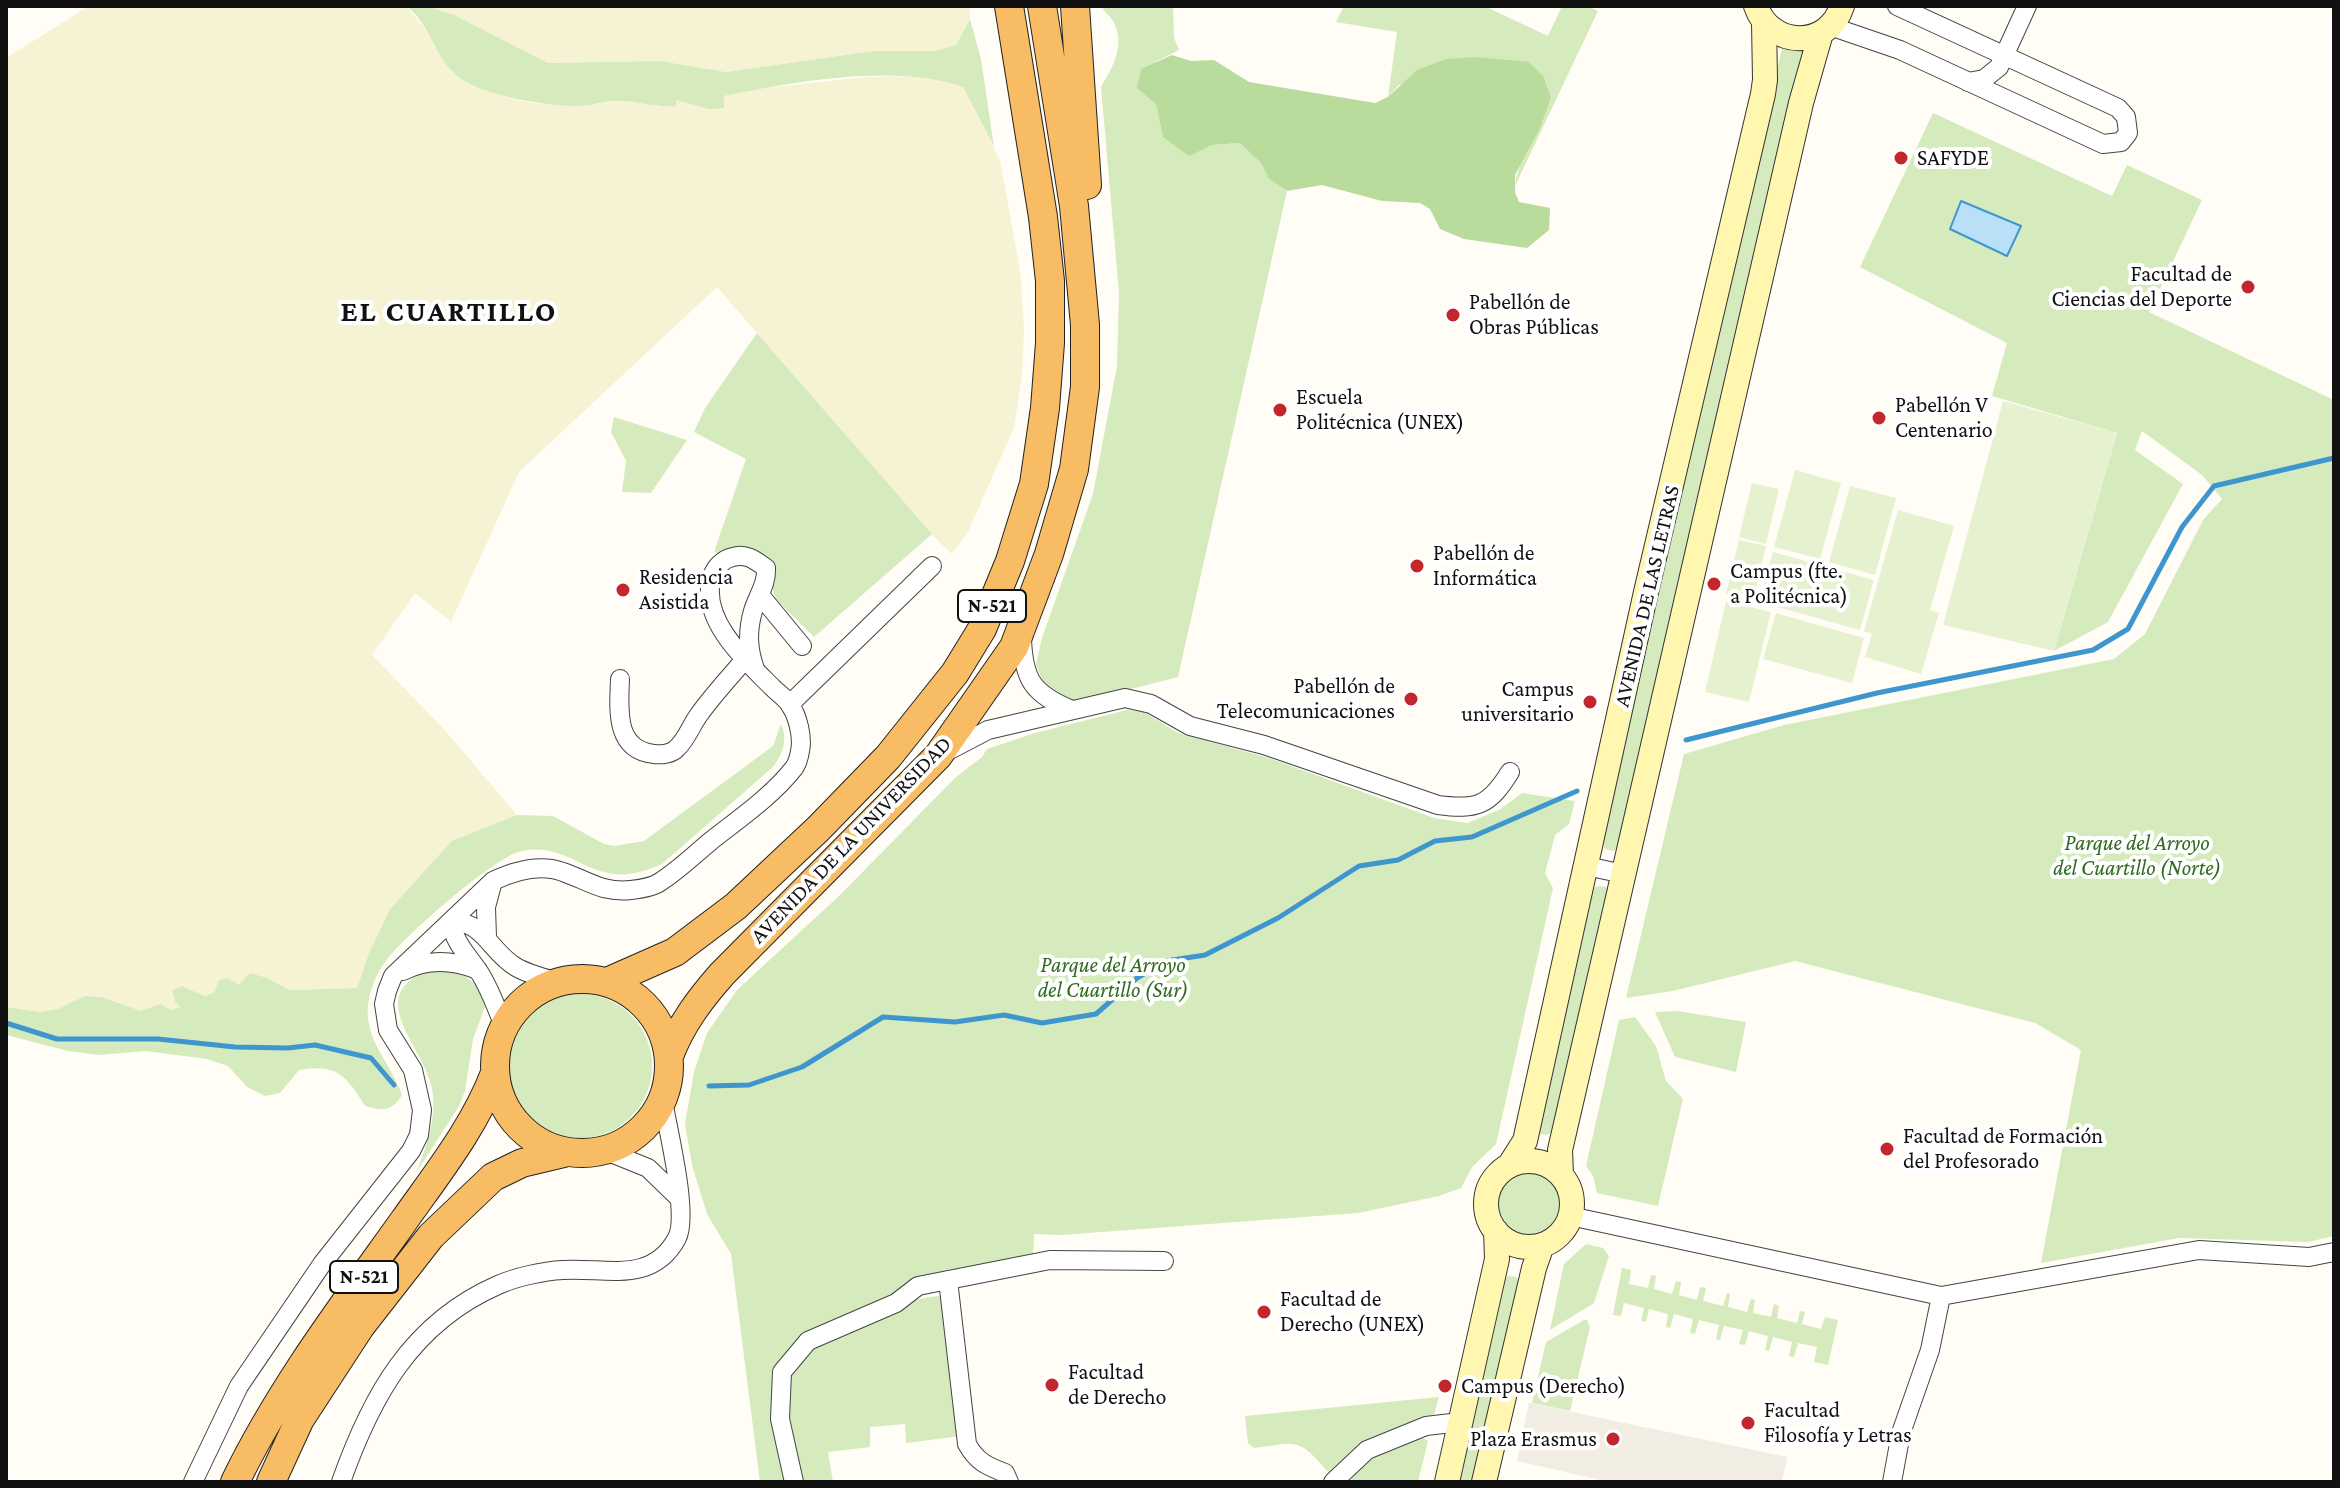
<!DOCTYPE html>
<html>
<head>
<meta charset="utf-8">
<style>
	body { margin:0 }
	#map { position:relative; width:2340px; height:1488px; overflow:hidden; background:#fffdf5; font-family:"Crimson Pro",serif }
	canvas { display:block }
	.frame { position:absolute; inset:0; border:8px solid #111; pointer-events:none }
</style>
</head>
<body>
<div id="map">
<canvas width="2340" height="1488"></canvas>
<div class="frame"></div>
</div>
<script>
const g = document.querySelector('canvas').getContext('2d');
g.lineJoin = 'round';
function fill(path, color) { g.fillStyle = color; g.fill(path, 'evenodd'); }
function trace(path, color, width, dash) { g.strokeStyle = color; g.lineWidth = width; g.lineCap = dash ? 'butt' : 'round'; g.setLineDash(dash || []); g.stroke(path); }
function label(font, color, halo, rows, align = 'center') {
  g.font = font + ' "Crimson Pro",serif'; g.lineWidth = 8; g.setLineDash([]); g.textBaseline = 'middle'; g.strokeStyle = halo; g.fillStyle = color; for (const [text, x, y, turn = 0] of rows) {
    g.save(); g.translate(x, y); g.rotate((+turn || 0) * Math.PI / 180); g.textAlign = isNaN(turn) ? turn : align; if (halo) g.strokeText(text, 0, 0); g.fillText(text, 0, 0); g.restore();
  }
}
const farmland = new Path2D(`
	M89 6H406L429 34 452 72 505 97 532 103 582 106 616 101 643 102 660 107 676 100 708 108H724V96L765 88 865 77 913 76 944 80 963 87 1000 160 1020 270 1024 328 1022 375 1014 428 968 532 952 554 938 541 717 287 519 472 451 622 415 593 372 655 443 728 517 815 452 842 390 909 369 953 357 988 289 990 267 978 205 996 182 986 172 991 175 1002 182 1007 172 1010 160 1004 141 1011 102 997 85 996 58 1010 40 1012 6 1007V58Z
	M426 6H970V19L956 45 934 51H873L726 72 660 61 548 63Z`);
const green = new Path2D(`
	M406 6H426L454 15 548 63 660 61 726 72 873 51H934L956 45 970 19 981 59 994 147 963 87C897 63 792 82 724 96V108L709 109 676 100V106C655 108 637 100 616 101 603 101 591 106 579 106 546 106 475 96 452 71 434 52 428 22 406 6Z
	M1102 6H1173L1174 38 1179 50 1155 62 1156 103 1163 137 1189 155 1212 145 1240 143 1261 163 1269 179 1287 191 1178 677 1099 697 1074 701 1056 696 1044 685 1036 664 1042 638 1093 494 1117 366 1119 293 1101 87C1113 67 1126 44 1113 21 1110 15 1104 13 1102 6Z
	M1344 6H1484L1548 36 1562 6H1587L1598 11 1515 186C1515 167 1543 120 1551 98L1399 85 1388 97 1397 32 1336 22Z
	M1782 48 1807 51 1621 846 1613 851 1605 849 1601 843Z
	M1933 113 2112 196 2127 165 2202 200 2149 312 2334 400V1236L2308 1242 2179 1238 2041 1263 2081 1050 2035 1023 1795 961 1673 991 1626 998 1684 754 1784 725 2114 659 2145 634 2203 520 2222 499 2202 475 2142 431 2135 450 2183 484 2108 622 2054 651 2117 433 1992 396 2007 343 1860 267Z
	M757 333 932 534 814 637 776 599 765 568 736 556 714 552 746 459 694 432 705 408Z
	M614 417 687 440 651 493 622 492 626 461 611 432Z
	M1127 710 1142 711 1178 733 1269 758 1434 818 1467 823 1499 810 1522 793 1575 801 1569 824 1555 835 1545 873 1553 888 1496 1144 1472 1167 1461 1188 1439 1196 1358 1213 1061 1235 1034 1234 1033 1259 921 1280 805 1338 776 1375 788 1482H760L731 1254 707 1214 692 1165 685 1124 694 1072 707 1033 737 990 839 896 956 777 982 757 987 749 1035 733Z
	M781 724C788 741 783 752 774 766L662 864C592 897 577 840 522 851 496 855 402 938 386 961 374 977 366 999 368 1018 371 1047 393 1068 402 1095 391 1112 383 1111 365 1106 347 1076 337 1063 299 1070L280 1093 265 1096 247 1087 228 1066 207 1059 146 1051 99 1055 68 1051 6 1035V1007L40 1012 58 1009 85 996 102 997 141 1011 160 1004 172 1010 181 1007 175 1002 172 990 182 986 205 996 214 993 219 980 228 978 239 985 250 973 267 978 289 990 357 988 369 953 390 909 452 841 517 815 553 816 604 844 614 846 644 841 773 746Z
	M1598 886 1606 887 1610 894 1555 1131 1546 1135 1539 1134 1536 1127 1591 889Z
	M432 969H456L474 983 483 997 485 1007 473 1039 465 1091 459 1106 416 1173C427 1146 437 1118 432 1088 424 1046 360 994 432 969Z
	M508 1066a72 72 0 1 1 144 0a72 72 0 1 1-144 0Z
	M1677 1011 1746 1022 1736 1072 1675 1057 1655 1012Z
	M1635 1017 1656 1046 1666 1081 1683 1099 1658 1206 1597 1193 1593 1176 1586 1166 1619 1020Z
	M1497 1204a32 32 0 1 1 64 0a32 32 0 1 1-64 0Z
	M1586 1244 1603 1248 1609 1256 1594 1303 1550 1330 1564 1264Z
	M1622 1268 1631 1270 1629 1284 1648 1288 1651 1275 1656 1276 1654 1289 1672 1294 1676 1281 1681 1282 1679 1295 1697 1300 1700 1287 1706 1288 1703 1301 1723 1306 1727 1293 1730 1294 1728 1307 1747 1312 1751 1299 1755 1300 1753 1313 1771 1317 1774 1304 1779 1306 1777 1318 1797 1323 1800 1311 1805 1312 1802 1324 1821 1329 1825 1317 1838 1320 1828 1365 1814 1362 1817 1347 1798 1343 1794 1357 1789 1356 1792 1342 1773 1337 1769 1351 1765 1350 1768 1336 1749 1331 1745 1345 1739 1344 1743 1330 1724 1326 1720 1340 1716 1339 1719 1325 1699 1320 1695 1334 1690 1333 1693 1319 1674 1314 1670 1328 1666 1327 1668 1314 1649 1309 1646 1322 1641 1321 1644 1308 1624 1303 1621 1316 1613 1315Z
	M1509 1276 1516 1277 1520 1284 1476 1482H1456L1501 1279Z
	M944 1295 961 1436 906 1443 905 1424 870 1427V1447L828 1452 833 1482H800L789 1425 787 1386 794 1365 810 1349 890 1310 919 1299Z
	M1584 1320H1587L1590 1327 1570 1411 1532 1403 1546 1342Z
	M1439 1397 1433 1418 1330 1474C1298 1438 1301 1442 1254 1448L1248 1443 1245 1416Z
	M1419 1436 1428 1441 1418 1482H1351C1358 1453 1394 1445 1419 1436Z`);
const forest = new Path2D(`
	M1172 55 1191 61 1214 60 1249 82 1375 103 1388 97 1417 70 1446 59 1476 57 1529 62 1543 76 1551 98 1540 128 1515 175V192L1519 202 1550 208 1549 230 1527 248 1464 239 1440 229 1430 209 1420 203 1382 201 1322 185 1287 191 1269 179 1261 163 1240 143 1212 145 1189 156 1163 137 1156 104 1137 88 1141 69Z`);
const pitch = new Path2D(`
	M2003 401 2117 433 2054 651 1943 625Z
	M1795 470 1841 483 1820 559 1774 547Z
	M1752 483 1779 489 1766 544 1739 537Z
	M1850 486 1896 498 1875 575 1829 562Z
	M1898 510 1954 526 1930 610 1939 613 1921 674 1865 657 1872 634 1864 631Z
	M1739 540 1766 546 1753 601 1726 594Z
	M1773 552 1874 580 1860 630 1759 602Z
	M1726 601 1771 612 1749 702 1705 692Z
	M1776 613 1864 638 1852 683 1763 659Z`);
const plaza = new Path2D(`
	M1529 1403 1787 1457 1782 1482H1610L1517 1461Z`);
const water = new Path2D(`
	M1961 201 2021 226 2007 256 1950 229Z`);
const stream = new Path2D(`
	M1686 740 1877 693 2093 650 2128 629 2182 527 2214 486 2334 458
	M6 1023 57 1039H158L235 1047 288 1048 315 1045 371 1058 394 1085
	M709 1086 749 1085 802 1067 883 1017 955 1022 1004 1015 1042 1023 1096 1014 1137 978 1166 961 1205 955 1278 918 1359 866 1398 860 1435 841 1472 837 1577 791`);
const minor = new Path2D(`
	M1830 26 1900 50 2103 144 2121 142 2128 133 2126 117 2118 108 1897 6
	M1968 82 1984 79 1999 67 2027 6
	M760 595 802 646
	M1022 637C1023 680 1033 694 1072 710
	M620 679C619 708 614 750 654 754 661 755 672 754 677 748 686 740 691 726 698 716 712 696 730 677 746 658
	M790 704 932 566
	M944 753 988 730 1125 698 1151 704 1190 726 1264 745 1438 805C1477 810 1489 806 1510 772
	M1586 866 1624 874
	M451 921C485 922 490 952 516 967 528 974 544 978 558 982
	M451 921C454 944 469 956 481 975 491 992 497 1008 504 1027
	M487 937 486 907 493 881
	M403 971C428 958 453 960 478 970
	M606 1151 648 1168 679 1198
	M1570 1216 1941 1296 2199 1250 2309 1257 2334 1252
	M948 1280 967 1444C977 1462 987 1466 1005 1473L1009 1482
	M193 1482 239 1386 322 1264 411 1151 419 1135 422 1110 413 1070 388 1030 384 1004 387 991 393 976 493 881C514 871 539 863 563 872 589 881 602 893 631 890 640 889 653 887 660 882 679 870 695 854 712 840 740 818 772 796 794 768 797 764 799 757 800 751 803 738 798 716 790 705 786 698 778 693 773 688 746 661 699 619 712 577 715 567 723 559 733 557 746 553 755 560 766 568 767 584 758 595 753 611 747 632 748 649 755 669
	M341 1482C371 1397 411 1323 498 1285 516 1277 543 1271 563 1270 605 1267 652 1285 677 1238 689 1215 668 1130 663 1101
	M794 1482 780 1419 782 1372 808 1341 896 1303 918 1286 1050 1260 1164 1261
	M1333 1482 1367 1450 1426 1426 1460 1422
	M1892 1482 1901 1433 1930 1350 1941 1296`);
const secondary = new Path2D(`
	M1756 6C1770 48 1828 50 1842 6
	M1486 1204a43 43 0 1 1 86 0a43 43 0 1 1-86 0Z
	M1509 1166 1525 1141 1646 592 1763 94 1765 80 1764 22
	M1561 1175 1560 1150 1801 103 1821 33
	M1447 1482 1497 1259 1496 1231
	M1484 1482 1534 1268 1542 1245`);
const trunk = new Path2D(`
	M1075 6 1087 185
	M495 1066a87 87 0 1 1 174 0a87 87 0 1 1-174 0Z
	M607 982 675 952 736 906 818 829 888 757 955 673 982 629 1010 561 1034 484 1045 408 1050 343V281L1043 217 1009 6
	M669 1056C681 1024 700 999 722 974L938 756 1014 647 1049 554 1074 469 1085 387V325L1074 206 1042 6
	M235 1482C280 1389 343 1306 403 1222 436 1175 474 1128 495 1073
	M271 1482 300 1419 360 1327 431 1236 493 1177 522 1163 564 1153`);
const markers = [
	[1901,158,8,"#c4262e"],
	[2248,287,8,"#c4262e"],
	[1453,315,8,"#c4262e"],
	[1280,410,8,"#c4262e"],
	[1879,418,8,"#c4262e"],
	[1417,566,8,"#c4262e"],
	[1714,584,8,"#c4262e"],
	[623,590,8,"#c4262e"],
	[1411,699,8,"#c4262e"],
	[1590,702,8,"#c4262e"],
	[1887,1149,8,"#c4262e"],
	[1264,1312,8,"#c4262e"],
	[1052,1385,8,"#c4262e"],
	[1445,1386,8,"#c4262e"],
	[1748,1423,8,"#c4262e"],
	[1613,1439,8,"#c4262e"]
];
const shields = [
	[992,606,68],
	[364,1277,68]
];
const shieldNames = [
	["N-521",992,606],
	["N-521",364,1277]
];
const poiNames = [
	["SAFYDE",1917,158],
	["Facultad de",2232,274,"right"],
	["Ciencias del Deporte",2232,299,"right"],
	["Pabellón de",1469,302],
	["Obras Públicas",1469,327],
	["Escuela",1296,397],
	["Politécnica (UNEX)",1296,422],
	["Pabellón V",1895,405],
	["Centenario",1895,430],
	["Pabellón de",1433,553],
	["Informática",1433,578],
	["Campus (fte.",1730,571],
	["a Politécnica)",1730,596],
	["Residencia",639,577],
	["Asistida",639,602],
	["Pabellón de",1395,686,"right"],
	["Telecomunicaciones",1395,711,"right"],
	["Campus",1574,689,"right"],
	["universitario",1574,714,"right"],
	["Facultad de Formación",1903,1136],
	["del Profesorado",1903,1161],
	["Facultad de",1280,1299],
	["Derecho (UNEX)",1280,1324],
	["Facultad",1068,1372],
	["de Derecho",1068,1397],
	["Campus (Derecho)",1461,1386],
	["Facultad",1764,1410],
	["Filosofía y Letras",1764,1435],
	["Plaza Erasmus",1597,1439,"right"]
];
const streetNames = [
	["AVENIDA DE LAS LETRAS",1647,596,-77],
	["AVENIDA DE LA UNIVERSIDAD",851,840,-46]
];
const parkNames = [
	["Parque del Arroyo",2137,843],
	["del Cuartillo (Norte)",2137,868],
	["Parque del Arroyo",1113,965],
	["del Cuartillo (Sur)",1113,990]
];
const districtNames = [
	["EL CUARTILLO",449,312]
];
fill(farmland, '#f6f3d4');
fill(green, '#d5ebbd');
fill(forest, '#b9dc9c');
fill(pitch, '#e6f2cf');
fill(plaza, '#f1ede2');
fill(water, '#b9e0f7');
trace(water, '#3f96cf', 2);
trace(stream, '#3f96cf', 5);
trace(minor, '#444', 20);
trace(secondary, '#333', 26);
trace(trunk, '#222', 30);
trace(minor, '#fff', 18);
trace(secondary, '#fff6b0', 24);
trace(trunk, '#f7bc64', 28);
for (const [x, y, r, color] of markers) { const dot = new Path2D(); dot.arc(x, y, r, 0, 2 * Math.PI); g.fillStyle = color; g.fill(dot); trace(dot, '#fff', 3); }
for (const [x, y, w] of shields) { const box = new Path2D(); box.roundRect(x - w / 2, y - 16, w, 32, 6); g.fillStyle = '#fff'; g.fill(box); trace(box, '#111', 2); }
label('bold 20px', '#111', null, shieldNames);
label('22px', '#111', '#fff', poiNames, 'left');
label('22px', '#111', '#fff', streetNames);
label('italic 22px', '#2f6b1f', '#fff', parkNames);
g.letterSpacing = '2px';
label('bold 30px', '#111', '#fff', districtNames);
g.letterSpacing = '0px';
</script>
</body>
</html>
